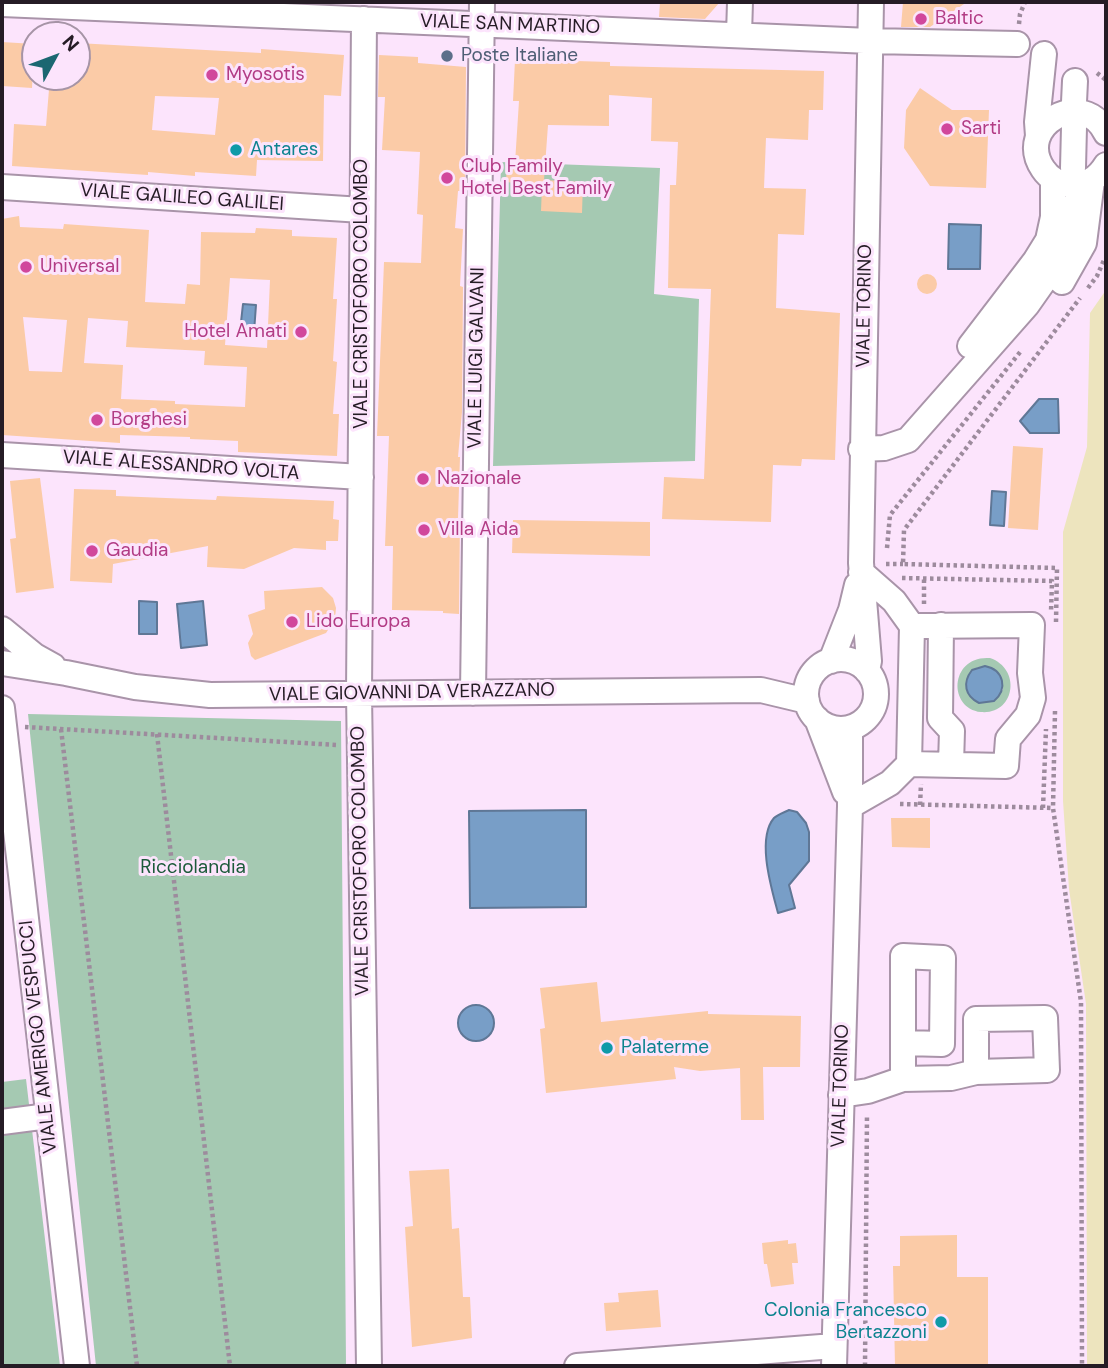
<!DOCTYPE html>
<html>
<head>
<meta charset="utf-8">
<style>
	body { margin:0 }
	#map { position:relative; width:1108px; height:1368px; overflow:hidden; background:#fce4fc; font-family:"DM Sans",sans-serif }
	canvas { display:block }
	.frame { position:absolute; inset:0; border:4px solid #251c25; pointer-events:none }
	.north { position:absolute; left:21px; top:21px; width:70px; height:70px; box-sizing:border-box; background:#fce4fc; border:2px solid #a694a6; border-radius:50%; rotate:49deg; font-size:19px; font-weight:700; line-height:28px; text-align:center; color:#251c25 }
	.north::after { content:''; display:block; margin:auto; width:24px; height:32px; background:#1b6771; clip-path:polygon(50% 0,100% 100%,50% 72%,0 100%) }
</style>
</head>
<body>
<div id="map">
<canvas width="1108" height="1368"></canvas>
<div class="frame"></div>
<div class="north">N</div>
</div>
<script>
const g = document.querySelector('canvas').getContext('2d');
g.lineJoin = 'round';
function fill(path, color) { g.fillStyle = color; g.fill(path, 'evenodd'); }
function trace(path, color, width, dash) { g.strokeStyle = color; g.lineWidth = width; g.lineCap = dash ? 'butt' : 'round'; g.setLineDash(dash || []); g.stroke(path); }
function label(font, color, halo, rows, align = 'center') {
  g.font = font + ' "DM Sans",sans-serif'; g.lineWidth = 6; g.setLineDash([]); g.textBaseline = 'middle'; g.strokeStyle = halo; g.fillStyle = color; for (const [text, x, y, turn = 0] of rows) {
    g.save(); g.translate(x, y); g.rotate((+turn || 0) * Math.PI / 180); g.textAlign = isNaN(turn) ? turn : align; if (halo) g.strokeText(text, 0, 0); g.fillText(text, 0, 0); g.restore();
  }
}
const green = new Path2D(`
	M501 162 660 168 654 294 699 299 695 461 493 466Z
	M990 658C1022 669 1015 715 981 712 947 708 950 655 990 658ZM978 667 1001 675 1003 690 970 697Z
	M28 714 341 721 346 1366H96Z
	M26 1079 60 1366H2V1082Z`);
const sand = new Path2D(`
	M1106 290V1366H1087L1086 1004 1069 889 1063 801V532L1087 447 1090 313Z`);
const water = new Path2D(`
	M949 224 981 225 980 269H948Z
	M243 304 256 305 254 332 240 331Z
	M1039 399H1058L1059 433H1030L1020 421Z
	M992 491 1006 492 1004 526 990 525Z
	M139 601 157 602V634H139Z
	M203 601 207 645 181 648 177 604Z
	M985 666C1004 670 1008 689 994 701L979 703C965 696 962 683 972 670Z
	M586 810V907L470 908 469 811Z
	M789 810 797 812 806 823 809 832V861L789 885 795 908 778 913C772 890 756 839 774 818 777 815 785 812 789 810Z
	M458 1023a18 18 0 1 1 36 0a18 18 0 1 1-36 0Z`);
const building = new Path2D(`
	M660 2H720L705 19 659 17Z
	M903 2H967L930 27H901Z
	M2 42 34 44 32 88 2 86Z
	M77 43 261 53V49L344 55 341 96 324 95 323 161 257 160 256 176 195 172V176L148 172V175L12 166 14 124 46 126 50 77H77ZM155 96 219 98 215 135 152 130Z
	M379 55 418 57V63L466 67 465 191H458L455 228 463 229 460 286 463 287 462 412 458 457H460L458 518H460L459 614 443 613V611L392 610 393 546H385L389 436H377L384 262 421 263 423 215 417 214 420 152 382 150 385 97H378Z
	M515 60 576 63V61L610 62V66L824 71 823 110H809L808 140 766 138 764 188 806 189 804 235 778 234 776 308 840 313 835 460 802 459 801 466 773 465 771 522 662 519 664 477 704 479 711 289 668 288 670 185H676L678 142 651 141 652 98 609 95V126L548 125 544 180 583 182 582 213 541 211 542 186 506 182 507 162 515 163 519 101H513Z
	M920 88 952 110H989L986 188 930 186 904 148 906 110Z
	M19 216 20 227 63 229 64 224 149 230 145 302 185 304 187 284 200 285 201 232 255 233 256 228 292 230V236L337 238 333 299H337L333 361 337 362 333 414H339L337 456 238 452V441L190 439V437L120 435V443L2 435V219ZM230 278 270 280 267 348 225 345ZM23 317 67 320 62 372 29 371ZM88 318 128 321 126 347 205 351 204 365 247 367 245 407 175 404V401L121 399 123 365 84 363Z
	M917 284a10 10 0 1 1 20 0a10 10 0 1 1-20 0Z
	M1013 446 1043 448 1038 530 1008 528Z
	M40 478 54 588 16 593 10 539 16 538 10 481Z
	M74 489 116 490V496L216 500 217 496 334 501 333 519 339 520 338 541H326V550L294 548 244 569 207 567 208 546 113 564 112 583 70 581Z
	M513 520 650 522V556L512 553Z
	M322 587 333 598 336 608 335 619 326 633 255 660 251 656 248 643 253 634 248 615 265 609 264 591Z
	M891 818H930V848L892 847Z
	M597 982 601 1022 708 1011V1014L801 1016 800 1067H763L764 1120H741L740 1068 700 1071 674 1067 676 1079 546 1093 540 1029 545 1028 540 988Z
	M449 1169 452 1229 459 1228 463 1297H470L472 1338 412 1347 405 1227 413 1226 409 1171Z
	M957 1235V1277H988V1366H895L893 1266H900V1236Z
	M788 1240V1244L796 1243 798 1263H792L794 1284 771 1287 767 1264H764L762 1243Z
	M658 1290 661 1327 606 1331 604 1303 619 1302 618 1293Z`);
const path = new Path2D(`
	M1019 24 1020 14 1025 2
	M1097 73 1106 80
	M1088 288 1097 276 1104 260
	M887 548 890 515 1021 351
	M886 564H903
	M902 578 1052 581 1051 612
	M924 604V579
	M1056 622 1057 568 903 564 904 530 1080 298
	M1055 711 1053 808 1081 1002 1082 1366
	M25 727 338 745
	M61 729 137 1366
	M157 734 230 1366
	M900 804 1053 808
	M920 805 921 784
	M1043 808 1046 729
	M865 1366 867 1114`);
const minor = new Path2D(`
	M2 4 870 41 1017 44
	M364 19 359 694 369 1366
	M739 35 740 2
	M1074 102 1075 81
	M1106 133C1083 86 1014 126 1043 169 1049 178 1059 184 1070 185 1087 186 1098 178 1106 165
	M1038 136 1037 122 1044 54
	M1073 168 1074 127
	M2 187 362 210
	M1062 282 1084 243 1092 181
	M970 346 1035 261 1048 240 1053 217V180
	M861 449 884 448 908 440 1027 305 1053 268 1068 234 1073 206
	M2 455 361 477
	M941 625 940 718 952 731 951 764
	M2 629 35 656 53 666
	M806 694a35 35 0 1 1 70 0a35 35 0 1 1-70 0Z
	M831 661 851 610 857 585
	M2 663 66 673 135 687 210 695 761 690 807 701
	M867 671 869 661 861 563 871 2
	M473 693 482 2
	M2 708 77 1366
	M817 719 845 792
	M909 764 1006 766 1008 739 1028 715 1033 698 1030 673 1032 625 912 626
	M850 806 890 783 909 764 912 626 894 601 861 572
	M903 1079V956L943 958 942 1044 904 1043
	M841 1095 868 1091 903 1079 951 1078 976 1072 1047 1070 1045 1018 976 1019V1072
	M2 1122 48 1116
	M577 1366 834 1346
	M834 1366 850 806V728`);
const markers = [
	[921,19,7,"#d1479c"],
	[447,56,7,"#5c6f8a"],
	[212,75,7,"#d1479c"],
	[947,129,7,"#d1479c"],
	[236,150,7,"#0f9aa8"],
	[447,178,7,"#d1479c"],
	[26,267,7,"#d1479c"],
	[301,332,7,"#d1479c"],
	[97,420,7,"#d1479c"],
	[423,479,7,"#d1479c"],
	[424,530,7,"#d1479c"],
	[92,551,7,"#d1479c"],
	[292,622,7,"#d1479c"],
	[607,1048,7,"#0f9aa8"],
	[941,1322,7,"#0f9aa8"]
];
const hotelNames = [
	["Baltic",935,19],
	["Myosotis",226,75],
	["Sarti",961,129],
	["Club Family",461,167],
	["Hotel Best Family",461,189],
	["Universal",40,267],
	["Hotel Amati",287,332,"right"],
	["Borghesi",111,420],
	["Nazionale",437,479],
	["Villa Aida",438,530],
	["Gaudia",106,551],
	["Lido Europa",306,622]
];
const streetNames = [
	["VIALE SAN MARTINO",510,25,2],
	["VIALE GALILEO GALILEI",182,198,4],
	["VIALE CRISTOFORO COLOMBO",362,294,-90],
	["VIALE TORINO",865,306,-89],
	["VIALE LUIGI GALVANI",477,358,-89],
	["VIALE ALESSANDRO VOLTA",181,466,4],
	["VIALE GIOVANNI DA VERAZZANO",412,693,-1],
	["VIALE CRISTOFORO COLOMBO",361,861,-91],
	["VIALE AMERIGO VESPUCCI",39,1037,-96],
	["VIALE TORINO",841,1086,-88]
];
const serviceNames = [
	["Poste Italiane",461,56]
];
const cultureNames = [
	["Antares",250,150],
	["Palaterme",621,1048],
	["Colonia Francesco",927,1311,"right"],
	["Bertazzoni",927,1333,"right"]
];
const parkNames = [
	["Ricciolandia",193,868]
];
fill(green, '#a5c9b2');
fill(sand, '#ede4be');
fill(water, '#789ec7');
trace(water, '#5f7796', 2);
fill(building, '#fbcba7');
trace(minor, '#a994a9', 28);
trace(path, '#9d8b9d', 4.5, [3.5, 3.5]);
trace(minor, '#fff', 24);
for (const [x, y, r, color] of markers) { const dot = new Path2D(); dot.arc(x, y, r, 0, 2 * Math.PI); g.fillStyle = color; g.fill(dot); trace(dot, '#fce4fc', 2.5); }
label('19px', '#b23c85', '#fce4fc', hotelNames, 'left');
label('19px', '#251c25', '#fce4fc', streetNames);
label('19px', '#4e5e75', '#fce4fc', serviceNames, 'left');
label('19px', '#0d838f', '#fce4fc', cultureNames, 'left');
label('19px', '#1c5a3a', '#fce4fc', parkNames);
</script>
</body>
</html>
